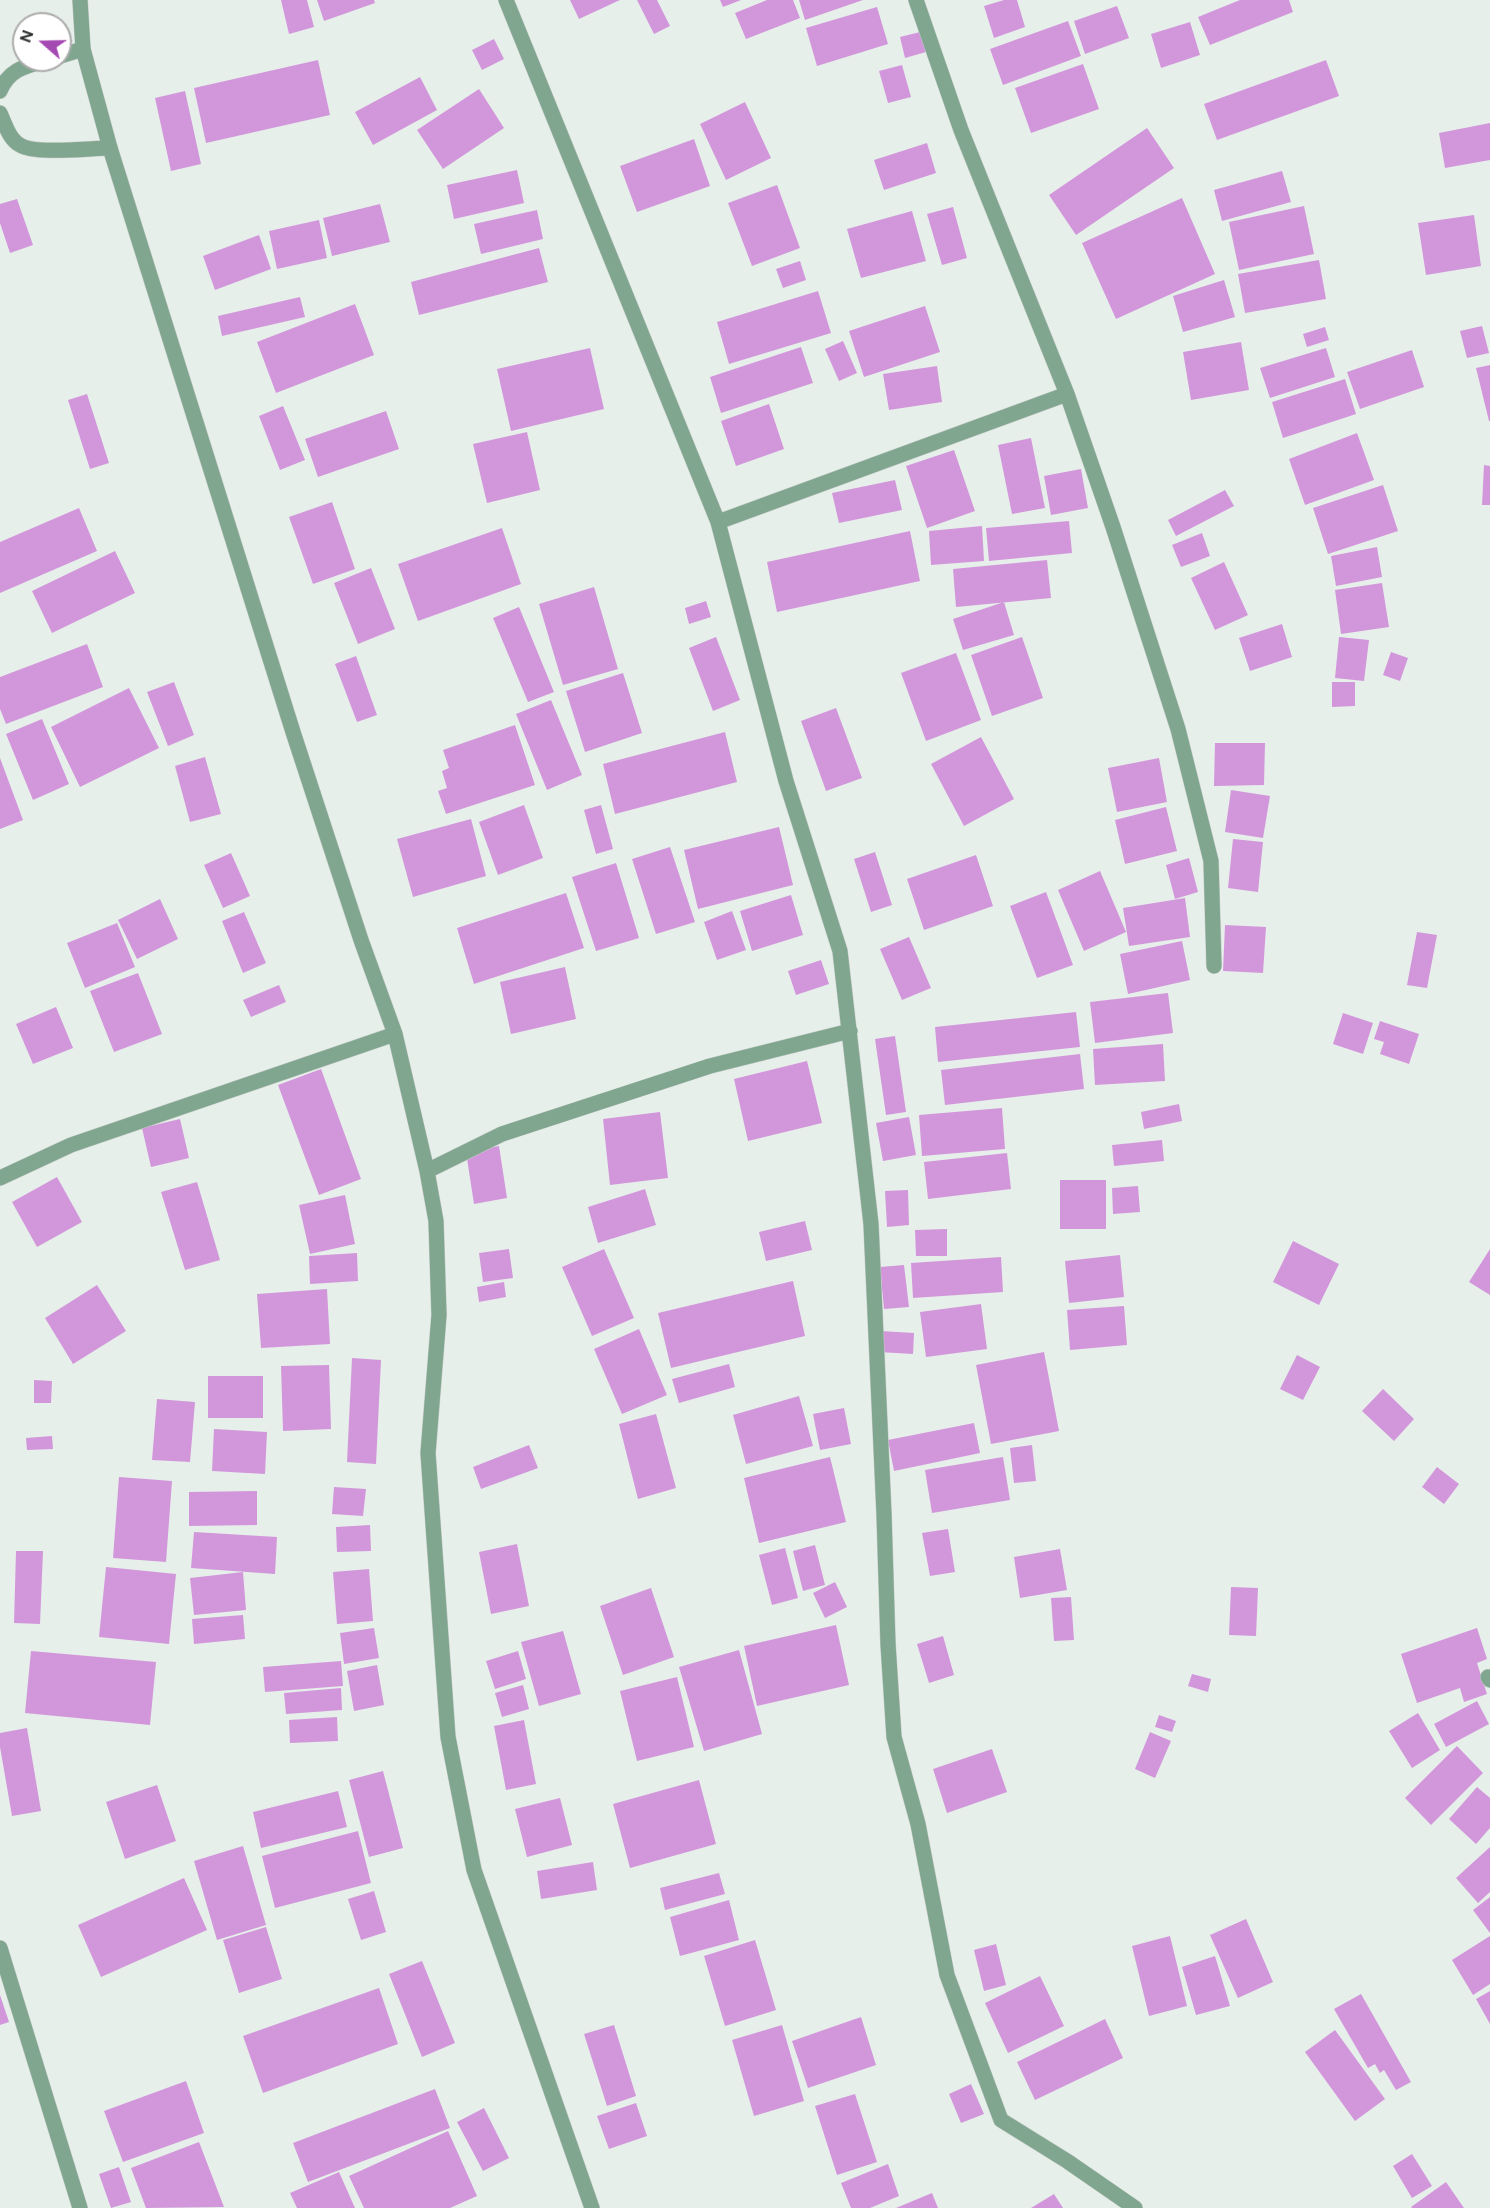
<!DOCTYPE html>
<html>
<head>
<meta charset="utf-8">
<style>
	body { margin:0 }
	#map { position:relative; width:1490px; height:2208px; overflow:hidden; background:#e7efea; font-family:"DM Sans",sans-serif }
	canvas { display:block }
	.north { position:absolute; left:12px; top:12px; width:60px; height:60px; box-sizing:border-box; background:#fff; border:2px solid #abacab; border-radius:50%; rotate:290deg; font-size:16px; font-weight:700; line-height:24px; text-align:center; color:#2c2f2d }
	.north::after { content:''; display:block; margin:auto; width:21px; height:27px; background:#a549b3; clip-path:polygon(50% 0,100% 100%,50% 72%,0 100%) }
</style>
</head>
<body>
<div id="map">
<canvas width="1490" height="2208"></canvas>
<div class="north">N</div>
</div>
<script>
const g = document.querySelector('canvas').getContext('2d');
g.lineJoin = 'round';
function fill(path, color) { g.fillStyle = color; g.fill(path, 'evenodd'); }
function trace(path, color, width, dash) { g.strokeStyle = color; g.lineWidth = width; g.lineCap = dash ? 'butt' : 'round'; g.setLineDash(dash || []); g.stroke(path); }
const building = new Path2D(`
	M281 0H307L314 27 289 34Z
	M317 0H374L375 3 324 21Z
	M570 0H620L579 19Z
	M637 0H657L670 26 654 34Z
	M720 0H741L723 7Z
	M767 0H793L800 18 746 39 735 13Z
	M799 0H863L805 20Z
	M1004 0H1017L1025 27 994 38 984 6Z
	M1240 0H1289L1293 12 1210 45 1198 17Z
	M1117 6 1129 38 1085 54 1074 21Z
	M877 7 888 44 817 66 806 28Z
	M1068 21 1081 56 1003 85 990 49Z
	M1190 22 1200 55 1161 68 1151 34Z
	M920 32 926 52 905 58 900 37Z
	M494 39 504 59 482 70 472 50Z
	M318 60 330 115 206 143 194 88Z
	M1326 60 1339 96 1217 140 1204 104Z
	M1083 64 1099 109 1031 133 1015 88Z
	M902 65 911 97 888 103 879 71Z
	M420 77 437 110 373 145 355 112Z
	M479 89 504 128 443 169 417 130Z
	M185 91 201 164 171 171 155 98Z
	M745 102 771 158 726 180 700 124Z
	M1490 123V160L1445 168 1439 133Z
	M1147 128 1174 168 1076 235 1049 195Z
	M694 139 710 186 637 212 620 166Z
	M927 143 936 173 884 190 874 160Z
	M517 170 524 203 454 219 447 185Z
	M1282 171 1291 202 1222 221 1214 190Z
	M777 185 800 248 752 266 728 203Z
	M1182 198 1215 274 1116 319 1082 243Z
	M17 199 33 245 10 253 0 223V204Z
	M380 204 390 242 332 256 323 218Z
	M1304 206 1314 254 1239 270 1229 222Z
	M953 207 967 258 942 265 927 214Z
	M537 210 543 239 481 254 474 224Z
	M912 211 926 261 861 278 847 229Z
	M1474 215 1481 266 1426 275 1418 223Z
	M319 220 327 258 277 269 269 231Z
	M259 235 271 269 215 290 203 256Z
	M539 248 548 282 419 315 411 282Z
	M1319 260 1326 299 1245 313 1238 274Z
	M800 261 806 280 783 288 776 269Z
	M1224 280 1235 317 1183 332 1173 296Z
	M818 291 831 333 729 364 717 322Z
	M300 297 305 317 222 336 218 316Z
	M355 304 374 355 276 393 257 342Z
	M925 306 940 352 864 377 849 331Z
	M1482 326 1489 353 1467 358 1460 331Z
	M1325 327 1329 340 1307 347 1303 334Z
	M843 341 857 373 839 381 825 349Z
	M1241 342 1249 390 1191 400 1183 352Z
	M801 347 813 383 721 413 710 377Z
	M590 348 604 409 511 431 497 369Z
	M1326 348 1335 377 1270 398 1260 368Z
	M1412 350 1424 387 1360 409 1347 372Z
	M1490 365V421H1489L1476 368Z
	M937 366 942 402 889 410 883 374Z
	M1345 379 1356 414 1283 438 1272 402Z
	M87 394 109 463 90 469 68 400Z
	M769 404 784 449 736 466 721 421Z
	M283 406 305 460 280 470 259 416Z
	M386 411 399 449 318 477 305 439Z
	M527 432 540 490 487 503 473 444Z
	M1357 433 1374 480 1305 505 1289 459Z
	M1031 438 1045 508 1012 514 998 445Z
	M954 450 975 511 927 528 906 466Z
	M1484 465 1490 466V505H1482Z
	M1081 469 1088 508 1051 515 1044 476Z
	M895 480 902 510 839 523 832 493Z
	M1383 485 1398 531 1328 554 1313 508Z
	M1225 490 1234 506 1176 536 1168 520Z
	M332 502 355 569 313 584 289 517Z
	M79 508 97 551 0 593V542Z
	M1069 521 1072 553 989 561 986 528Z
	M982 526 984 561 931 565 929 531Z
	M502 528 521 584 418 621 398 564Z
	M910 531 920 581 777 612 767 562Z
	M1202 533 1210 556 1181 567 1172 545Z
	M1377 547 1382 577 1336 586 1331 556Z
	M115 551 135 593 52 633 32 591Z
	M1047 560 1051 598 956 607 953 569Z
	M1224 562 1248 615 1215 630 1191 578Z
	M371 568 395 629 358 644 334 583Z
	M1382 583 1389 627 1341 634 1335 590Z
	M594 587 618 669 563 685 539 604Z
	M706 601 711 617 689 624 685 608Z
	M1004 602 1014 635 963 650 953 619Z
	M519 607 554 692 528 702 493 618Z
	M1282 624 1292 657 1250 671 1239 638Z
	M716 637 740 700 713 711 689 648Z
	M1022 637 1043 698 992 716 971 655Z
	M1339 637 1369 640 1364 681 1335 678Z
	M87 644 103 687 6 724 0 709V677Z
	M1391 652 1408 658 1400 681 1383 675Z
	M956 653 981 720 926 741 901 673Z
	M356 656 377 715 357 722 335 664Z
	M623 673 642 733 585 752 566 691Z
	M174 682 194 735 168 746 147 692Z
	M1332 682H1355V706L1332 707Z
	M129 688 159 748 80 787 51 727Z
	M551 700 582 775 547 790 516 714Z
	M836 708 862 778 826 791 801 721Z
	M42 719 69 784 33 800 6 734Z
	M515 725 535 785 446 814 438 791 447 788 442 771 449 768 443 750Z
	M725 732 737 782 615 814 603 764Z
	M981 737 1014 799 964 826 931 764Z
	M1215 743H1265L1264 785 1214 786Z
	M205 757 221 814 190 822 175 766Z
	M0 758 23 820 0 829Z
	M1159 758 1167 802 1117 812 1108 768Z
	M1231 790 1270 796 1263 838 1225 832Z
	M524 805 543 858 498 875 479 822Z
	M601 805 613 849 596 854 584 810Z
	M1166 807 1177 851 1125 864 1115 820Z
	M471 819 486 876 413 897 397 839Z
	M779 827 793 885 698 909 684 850Z
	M1233 839 1263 842 1258 892 1228 888Z
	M670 847 695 922 656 934 632 859Z
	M875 852 892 905 871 912 854 859Z
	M231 853 250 896 223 908 204 865Z
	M976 855 993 906 924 930 907 879Z
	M1189 858 1198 892 1175 899 1166 865Z
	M616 863 639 938 596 951 572 877Z
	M1100 871 1126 932 1084 951 1058 890Z
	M1046 892 1073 965 1037 978 1010 906Z
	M566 893 584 948 474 984 457 928Z
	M791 895 803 935 752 951 740 911Z
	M1185 898 1190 937 1129 946 1123 908Z
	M160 899 178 939 137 959 118 920Z
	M732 911 746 950 717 960 704 922Z
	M244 912 266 963 243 973 222 921Z
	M117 923 135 967 85 988 67 943Z
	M1225 925 1266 927 1263 973 1223 971Z
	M1417 932 1437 935 1427 988 1407 985Z
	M909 937 931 988 902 1000 880 949Z
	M1182 941 1190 980 1128 994 1120 954Z
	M821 960 829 984 796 995 788 971Z
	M565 967 576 1019 511 1034 500 982Z
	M138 973 162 1034 114 1052 90 991Z
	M279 985 286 1002 251 1017 243 1000Z
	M1168 993 1173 1033 1095 1043 1090 1002Z
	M56 1007 73 1048 33 1064 16 1024Z
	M1076 1012 1080 1047 938 1062 935 1027Z
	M1343 1013 1373 1023 1363 1054 1333 1044Z
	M1380 1021 1419 1034 1409 1064 1380 1054 1384 1042 1374 1039Z
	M895 1036 906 1112 886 1115 875 1039Z
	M1163 1044 1165 1081 1095 1085 1093 1049Z
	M1080 1054 1084 1089 945 1105 941 1070Z
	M807 1061 822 1123 748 1141 734 1079Z
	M321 1069 361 1179 319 1195 278 1085Z
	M1179 1104 1182 1121 1144 1129 1141 1112Z
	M1002 1108 1005 1149 922 1156 919 1115Z
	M660 1112 668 1178 610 1185 603 1119Z
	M909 1117 916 1155 883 1161 876 1123Z
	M180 1119 189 1158 151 1167 142 1128Z
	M1162 1140 1164 1161 1114 1166 1112 1145Z
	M499 1146 507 1198 474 1204 466 1152Z
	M1007 1153 1011 1189 928 1199 924 1162Z
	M57 1177 82 1222 37 1247 12 1202Z
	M1060 1180H1106V1229H1060Z
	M197 1182 220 1260 185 1270 161 1192Z
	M1138 1186 1140 1212 1113 1214 1112 1188Z
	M645 1189 656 1225 598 1243 588 1207Z
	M908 1190 909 1225 887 1227 885 1191Z
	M345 1195 355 1244 310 1254 299 1205Z
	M805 1221 812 1250 766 1261 759 1232Z
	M947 1229V1256H916L915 1230Z
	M1293 1241 1339 1264 1319 1305 1273 1282Z
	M509 1249 513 1278 483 1282 479 1253Z
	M604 1249 634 1318 592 1336 562 1267Z
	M1490 1249V1295L1469 1282Z
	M357 1253 358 1281 310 1284 309 1256Z
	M1120 1255 1124 1297 1069 1303 1065 1261Z
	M1001 1257 1003 1292 913 1298 911 1263Z
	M904 1265 909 1307 884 1309 880 1267Z
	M793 1281 805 1336 671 1368 658 1313Z
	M504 1282 506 1297 479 1302 477 1287Z
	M97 1285 126 1331 73 1364 45 1318Z
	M327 1289 330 1344 261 1348 257 1294Z
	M981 1304 987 1349 926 1357 920 1312Z
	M1124 1306 1127 1345 1070 1350 1067 1310Z
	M639 1329 667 1395 622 1414 594 1349Z
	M880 1331 914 1333 913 1354 878 1352Z
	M1044 1352 1059 1431 991 1444 976 1365Z
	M1297 1355 1320 1367 1303 1400 1280 1389Z
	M352 1358 381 1360 376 1464 347 1462Z
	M729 1364 735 1387 679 1403 672 1379Z
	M329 1365 331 1429 283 1431 281 1366Z
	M208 1376H263V1418H208Z
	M34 1380 52 1381 51 1403H34Z
	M1383 1389 1414 1419 1394 1441 1362 1411Z
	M799 1396 813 1446 746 1464 733 1415Z
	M157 1399 195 1402 190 1462 152 1460Z
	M844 1408 851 1444 820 1450 813 1414Z
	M656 1414 676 1488 638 1499 619 1424Z
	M974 1423 980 1453 894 1471 888 1440Z
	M214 1429 267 1432 265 1474 212 1471Z
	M52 1436 53 1449 27 1450 26 1438Z
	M529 1445 538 1468 481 1489 473 1467Z
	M1032 1445 1036 1481 1014 1483 1010 1448Z
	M830 1457 846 1522 759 1543 744 1478Z
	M1003 1457 1010 1500 932 1513 925 1470Z
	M1437 1467 1459 1484 1444 1504 1422 1487Z
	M119 1477 172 1481 166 1562 113 1558Z
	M334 1487 366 1489 363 1516 332 1514Z
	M257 1491V1525L189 1526V1492Z
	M370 1525 371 1551 337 1552 336 1527Z
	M948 1529 955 1572 930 1576 922 1533Z
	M194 1532 277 1537 275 1574 191 1568Z
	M517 1544 529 1606 491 1614 479 1552Z
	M815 1545 825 1585 803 1591 793 1551Z
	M785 1548 798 1598 772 1605 759 1555Z
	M1060 1549 1067 1590 1020 1598 1014 1557Z
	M16 1551H43L40 1624 14 1623Z
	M106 1567 176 1574 169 1644 99 1637Z
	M369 1569 373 1621 337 1624 333 1572Z
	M243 1572 246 1610 194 1615 190 1578Z
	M835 1582 847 1607 825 1618 813 1593Z
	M1231 1587 1258 1588 1256 1636 1229 1635Z
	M651 1588 674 1657 623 1675 600 1606Z
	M1071 1597 1074 1640 1054 1641 1051 1598Z
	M243 1615 245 1639 194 1644 192 1619Z
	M836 1625 849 1685 757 1706 744 1646Z
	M374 1628 379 1658 344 1664 340 1633Z
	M1477 1628 1487 1659 1477 1663 1487 1694 1464 1702 1460 1688 1417 1703 1401 1654Z
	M563 1631 581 1694 539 1706 521 1642Z
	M943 1636 954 1675 929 1683 917 1644Z
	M739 1650 762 1734 704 1751 679 1667Z
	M31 1651 156 1662 150 1725 25 1713Z
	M518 1651 526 1679 495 1689 486 1661Z
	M341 1661 343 1686 265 1692 263 1667Z
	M377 1665 384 1705 354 1711 347 1671Z
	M1192 1674 1211 1679 1208 1692 1188 1686Z
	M677 1677 694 1747 637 1761 620 1691Z
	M523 1685 529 1709 502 1717 495 1693Z
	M341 1688 342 1710 286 1714 284 1693Z
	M1477 1701 1489 1724 1446 1747 1434 1724Z
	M1418 1713 1440 1750 1412 1768 1389 1731Z
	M1159 1715 1176 1721 1172 1732 1155 1727Z
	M337 1717 338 1741 290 1743 289 1720Z
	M524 1720 536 1784 506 1790 494 1726Z
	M27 1728 41 1811 12 1816 0 1747V1733Z
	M1150 1732 1171 1741 1155 1778 1135 1769Z
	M1457 1746 1483 1773 1431 1825 1405 1798Z
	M992 1749 1007 1792 947 1813 933 1769Z
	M383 1771 403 1848 369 1857 349 1780Z
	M699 1780 716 1844 630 1868 613 1804Z
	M157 1785 176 1841 125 1859 106 1802Z
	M1477 1787 1490 1798V1828L1476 1844 1449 1819Z
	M338 1791 347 1827 261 1848 253 1812Z
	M560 1798 572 1845 527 1857 515 1809Z
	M358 1831 371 1883 275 1908 262 1856Z
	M243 1846 266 1925 217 1940 194 1861Z
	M1490 1847V1892L1478 1903 1456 1878Z
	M593 1862 597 1890 541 1899 537 1871Z
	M719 1873 725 1894 665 1910 660 1888Z
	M184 1878 207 1930 101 1977 78 1925Z
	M374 1891 386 1932 361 1940 348 1899Z
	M1490 1897V1933L1473 1910Z
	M729 1900 739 1940 680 1956 670 1917Z
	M1246 1919 1273 1982 1238 1998 1210 1935Z
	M266 1927 282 1979 239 1993 223 1940Z
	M1170 1936 1187 2006 1149 2016 1132 1946Z
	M1490 1936V1984L1473 1995 1452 1960Z
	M755 1940 776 2010 725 2026 704 1956Z
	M996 1944 1006 1985 984 1991 974 1950Z
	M1215 1956 1230 2006 1196 2015 1182 1967Z
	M422 1961 455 2043 422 2057 389 1974Z
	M1040 1976 1064 2026 1008 2053 985 2003Z
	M379 1988 398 2044 263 2093 243 2036Z
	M1490 1991V2024L1476 1999Z
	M1361 1994 1411 2082 1396 2090 1384 2070 1380 2073 1375 2064 1368 2068 1334 2009Z
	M0 1995 9 2022 0 2025Z
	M861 2017 876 2065 808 2088 792 2041Z
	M1105 2019 1123 2058 1035 2100 1017 2062Z
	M614 2025 636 2096 607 2106 584 2034Z
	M782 2025 804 2101 754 2116 732 2040Z
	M1335 2030 1385 2099 1355 2121 1305 2052Z
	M186 2081 204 2133 123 2162 104 2111Z
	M971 2084 984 2114 961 2123 949 2094Z
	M435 2089 450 2128 308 2182 293 2143Z
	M855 2094 877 2162 837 2175 815 2106Z
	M636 2103 647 2136 609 2149 597 2116Z
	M484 2108 509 2158 483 2171 457 2122Z
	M448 2131 477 2196 450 2208H364L349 2176Z
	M199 2142 224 2207 146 2208 131 2168Z
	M1412 2154 1432 2186 1412 2198 1393 2166Z
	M888 2164 899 2196 870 2208H851L841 2183Z
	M119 2167 131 2202 111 2208 99 2174Z
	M339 2172 355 2208H297L290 2193Z
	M1446 2182 1464 2208H1412L1411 2207Z
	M932 2193 938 2208H896Z
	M1054 2194 1063 2208H1031Z`);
const lane = new Path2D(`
	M60 56 83 49
	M0 91C9 69 26 66 47 60
	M0 113C5 124 9 139 20 145 36 155 90 148 110 148`);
const street = new Path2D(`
	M80 0 83 49 110 148 293 732 361 940 395 1034 427 1171 436 1221 439 1315 428 1453 448 1737 474 1870 592 2208
	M506 0 718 522 786 781 840 951 871 1224 884 1514 888 1644 894 1737 918 1824 947 1975 1001 2120 1067 2161 1135 2208
	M916 0 961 130 1067 394 1113 527 1178 729 1211 861 1214 966
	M718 522 1067 394
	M427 1171 502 1134 710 1066 850 1031
	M0 1178 71 1145 395 1034
	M1488 1677 1490 1680
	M0 1948 80 2208`);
fill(building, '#d297db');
trace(lane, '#c5ccc8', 16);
trace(street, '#c5ccc8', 16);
trace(lane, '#81a690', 15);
trace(street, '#81a690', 15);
</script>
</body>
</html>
